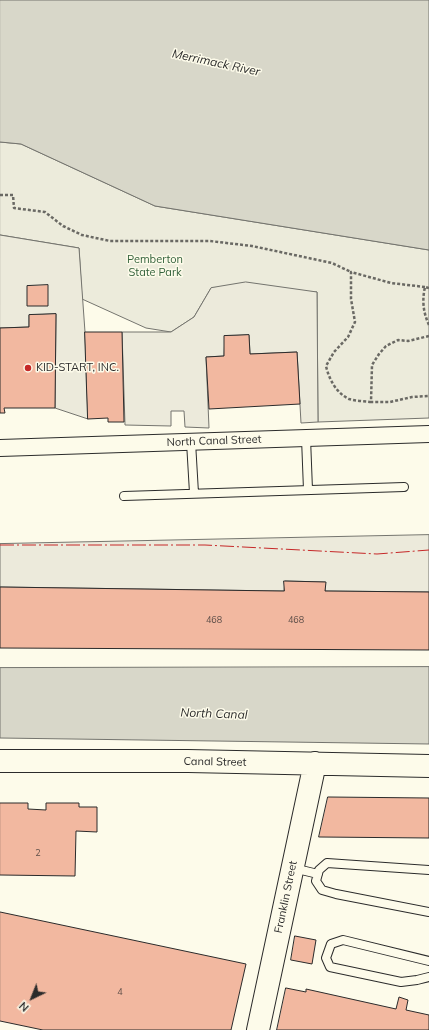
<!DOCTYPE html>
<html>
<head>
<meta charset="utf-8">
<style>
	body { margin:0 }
	#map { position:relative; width:429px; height:1030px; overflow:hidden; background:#fdfbea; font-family:Mulish,sans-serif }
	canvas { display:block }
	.north { position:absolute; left:12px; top:978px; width:40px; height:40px; -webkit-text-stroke:3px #fdfbea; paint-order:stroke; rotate:223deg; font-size:11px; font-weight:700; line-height:16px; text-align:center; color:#2b2b2b }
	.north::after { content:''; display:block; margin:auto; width:14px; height:18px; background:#2b2b2b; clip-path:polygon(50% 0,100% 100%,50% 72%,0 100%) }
</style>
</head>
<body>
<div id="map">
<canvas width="429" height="1030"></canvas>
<div class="north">N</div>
</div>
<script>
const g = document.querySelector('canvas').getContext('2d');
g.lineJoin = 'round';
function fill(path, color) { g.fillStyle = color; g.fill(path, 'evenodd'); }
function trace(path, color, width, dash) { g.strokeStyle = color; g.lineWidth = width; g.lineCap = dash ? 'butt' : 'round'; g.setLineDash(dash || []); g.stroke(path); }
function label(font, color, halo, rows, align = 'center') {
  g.font = font + ' Mulish,sans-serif'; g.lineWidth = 3; g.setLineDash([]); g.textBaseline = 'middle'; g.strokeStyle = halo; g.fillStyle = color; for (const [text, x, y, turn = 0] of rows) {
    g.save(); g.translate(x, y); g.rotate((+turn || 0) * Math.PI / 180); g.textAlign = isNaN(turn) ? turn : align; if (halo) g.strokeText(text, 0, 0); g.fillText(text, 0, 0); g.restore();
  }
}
const green = new Path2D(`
	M0 142 21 144 155 206 429 250V418L318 422 317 292 211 288 194 317 171 332 146 328 82 299 79 248 0 235Z`);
const parking = new Path2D(`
	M0 235 79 248 85 332 88 419 55 408 56 314 29 315V327L0 328Z
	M246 282 317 292 318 422 301 423 297 352 250 354 249 335 225 336 224 356 206 357 209 428 185 427 184 411H171V426L125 425 122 332H171L194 317 211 288Z
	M429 535V592L325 591V582L285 581 284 591H281L0 587V544Z`);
const water = new Path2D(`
	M0 0H429V250L155 206 21 144 0 142Z
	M429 667V744L0 738V668Z`);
const building = new Path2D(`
	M48 285V306H27V286Z
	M56 314 55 408H4L5 413H0V328L29 327V315Z
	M85 332H122L124 422H108V418L88 419Z
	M249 335 250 354 297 352 300 404 209 409 206 357 224 356V336Z
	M284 581 326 582 325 591 429 592V650L0 648V587L281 591H284Z
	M328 797 429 798V838L319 837Z
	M0 803H28V809L46 810V803H79V807H97V832L76 831 75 876 0 875Z
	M0 912 246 964 231 1030H43L0 1021Z
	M295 936 316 940 312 964 291 960Z
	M286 988 306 992V989L396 1009 399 997 408 1000 406 1010 429 1015V1030H277Z`);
const path = new Path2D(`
	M0 195H13L14 208 45 212 63 226 82 235 110 241H210L252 246 332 263 351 272
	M429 288 425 287C422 300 423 312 429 325
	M429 336 408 341 398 340 386 346 379 354 372 365 371 402H390L412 397 429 396
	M371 402C364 401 355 401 349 399 336 393 329 379 326 366L334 352 348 337 355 322 351 299V272L391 283 425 287`);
const lane = new Path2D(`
	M306 438 308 490
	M191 442 194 493
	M124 496 404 487
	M293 868 318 874
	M429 870 327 863 319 870 316 881 322 890 336 894 429 912
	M429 961 343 940 331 944 326 958 330 967 401 982 417 980 429 977`);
const street = new Path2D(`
	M0 448 429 434`);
const secondary = new Path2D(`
	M0 761H188L429 766
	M258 1030 315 763`);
const power = new Path2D(`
	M0 545H205L377 554 429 550`);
const markers = [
	[28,368,4,"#c62828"]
];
const numberNames = [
	["468",214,620],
	["468",296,620],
	["2",38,853],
	["4",120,992]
];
const parkNames = [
	["Pemberton",155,260],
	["State Park",155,273]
];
const poiNames = [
	["KID-START, INC.",36,368]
];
const streetNames = [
	["North Canal Street",214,441,-2],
	["Canal Street",215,762,1],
	["Franklin Street",286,897,-78]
];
const waterNames = [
	["Merrimack River",216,63,12],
	["North Canal",214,714,2]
];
fill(green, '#ecebdb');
trace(green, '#74746e', 1);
fill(parking, '#eceadb');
trace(parking, '#74746e', 1);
fill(water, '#d8d7c9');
trace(water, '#74746e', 1);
fill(building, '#f2b8a0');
trace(building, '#2b2b2b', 1);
trace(lane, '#2b2b2b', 10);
trace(street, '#2b2b2b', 18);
trace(secondary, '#2b2b2b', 24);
trace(path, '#6a6964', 2.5, [3, 2]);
trace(lane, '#fdfbea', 8);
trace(street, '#fdfbea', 16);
trace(secondary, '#fdfbea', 22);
trace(power, '#c62828', 1, [14, 3, 2, 3]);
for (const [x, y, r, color] of markers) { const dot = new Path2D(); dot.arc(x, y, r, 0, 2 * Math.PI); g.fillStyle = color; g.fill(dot); trace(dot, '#fdfbea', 1.5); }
label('9px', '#5d4e48', null, numberNames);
label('11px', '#34623c', '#fdfbea', parkNames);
label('11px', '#2b2b2b', '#fdfbea', poiNames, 'left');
label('11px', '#2b2b2b', '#fdfbea', streetNames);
label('italic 12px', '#2b2b2b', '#fdfbea', waterNames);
</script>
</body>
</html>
